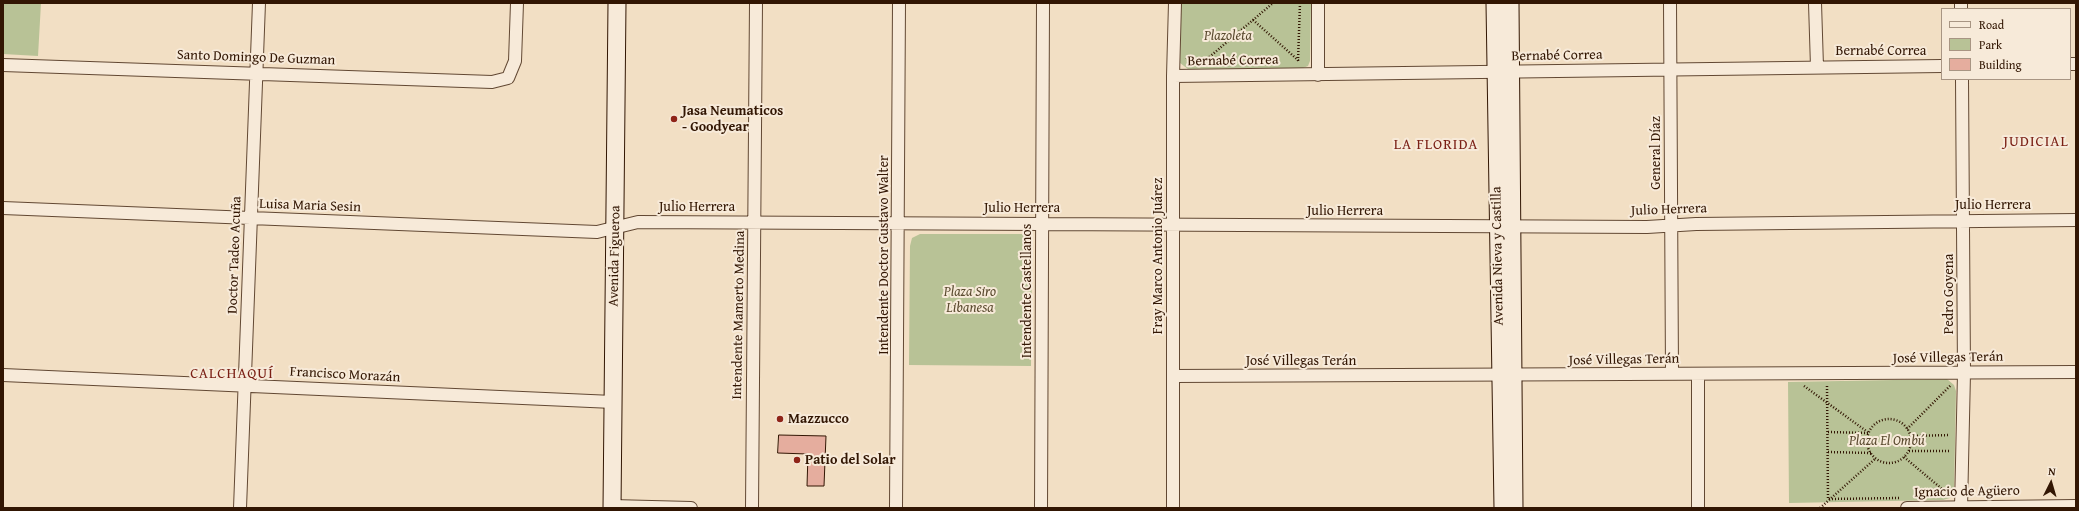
<!DOCTYPE html>
<html>
<head>
<meta charset="utf-8">
<style>
	body { margin:0 }
	#map { position:relative; width:2079px; height:511px; overflow:hidden; background:#f2dfc4; font-family:"Gentium Book Plus",serif }
	canvas { display:block }
	.frame { position:absolute; inset:0; border:4px solid #321603; pointer-events:none }
	.legend { position:absolute; left:1941px; top:8px; width:130px; height:72px; box-sizing:border-box; background:#f7ead9; border:1px solid #a89583; margin:0; padding:5px 7px; list-style:none; font-size:12px; color:#321603 }
	.legend li { display:flex; align-items:center; gap:8px; height:20px }
	.legend b { width:20px; border:1px solid #a89583 }
	.north { position:absolute; left:2031px; top:463px; width:40px; height:40px; -webkit-text-stroke:3px #f7ead9; paint-order:stroke; rotate:5deg; font-size:11px; font-weight:700; line-height:16px; text-align:center; color:#321603 }
	.north::after { content:''; display:block; margin:auto; width:14px; height:18px; background:#321603; clip-path:polygon(50% 0,100% 100%,50% 72%,0 100%) }
</style>
</head>
<body>
<div id="map">
<canvas width="2079" height="511"></canvas>
<div class="frame"></div>
<ul class="legend">
<li><b style="height:5px;background:#f7ead9"></b>Road</li>
<li><b style="height:11px;background:#b8c296"></b>Park</li>
<li><b style="height:11px;background:#e5ad9e"></b>Building</li>
</ul>
<div class="north">N</div>
</div>
<script>
const g = document.querySelector('canvas').getContext('2d');
g.lineJoin = 'round';
function fill(path, color) { g.fillStyle = color; g.fill(path, 'evenodd'); }
function trace(path, color, width, dash) { g.strokeStyle = color; g.lineWidth = width; g.lineCap = dash ? 'butt' : 'round'; g.setLineDash(dash || []); g.stroke(path); }
function label(font, color, halo, rows, align = 'center') {
  g.font = font + ' "Gentium Book Plus",serif'; g.lineWidth = 4; g.setLineDash([]); g.textBaseline = 'middle'; g.strokeStyle = halo; g.fillStyle = color; for (const [text, x, y, turn = 0] of rows) {
    g.save(); g.translate(x, y); g.rotate((+turn || 0) * Math.PI / 180); g.textAlign = isNaN(turn) ? turn : align; if (halo) g.strokeText(text, 0, 0); g.fillText(text, 0, 0); g.restore();
  }
}
const green = new Path2D(`
	M3 3H41L38 56 3 54Z
	M1181 3H1311L1310 61 1308 66 1303 68 1188 69 1180 63Z
	M920 234H1022L1030 240 1032 251 1031 366 909 365 910 246 912 238Z
	M1947 379 1954 385 1956 391 1954 492 1950 498 1943 500 1789 503 1788 382Z`);
const building = new Path2D(`
	M779 435 826 436 824 486H807L808 454 778 453Z`);
const path = new Path2D(`
	M1253 20 1299 61
	M1187 58V60H1245
	M1207 59 1273 3
	M1298 61 1300 3
	M1804 386 1869 433
	M1827 386 1828 499 1900 498
	M1867 441a22 22 0 1 1 44 0a22 22 0 1 1-44 0Z
	M1907 429 1951 385
	M1828 432 1868 433
	M1911 436 1950 435
	M1909 451H1950
	M1828 452 1871 453
	M1904 457 1948 494
	M1820 508 1876 458`);
const street = new Path2D(`
	M1318 3V75
	M1670 3 1672 374
	M1815 3 1817 67
	M1961 3V9
	M2070 64H2076
	M3 65 492 82 508 78 515 61 517 3
	M1173 76 1942 66
	M3 208 597 232 638 222 1647 227 1696 224 2076 220
	M1698 374V508
	M3 375 613 402
	M1173 376 2076 372
	M612 506 691 508
	M240 508 259 3
	M752 508 756 3
	M896 508 899 3
	M1041 508 1043 3
	M1173 508V76L1175 3
	M1907 508 2076 506
	M1961 508 1964 373 1962 79`);
const secondary = new Path2D(`
	M1495 3 1503 508
	M1510 3 1514 508
	M612 508 617 3`);
const markers = [
	[674,119,4,"#8f2418"],
	[780,419,4,"#8f2418"],
	[797,460,4,"#8f2418"]
];
const parkNames = [
	["Plazoleta",1228,36],
	["Plaza Siro",970,292],
	["Libanesa",970,308],
	["Plaza El Ombú",1887,441]
];
const streetNames = [
	["Bernabé Correa",1881,51],
	["Bernabé Correa",1557,56,-1],
	["Santo Domingo De Guzman",256,58,2],
	["Bernabé Correa",1233,61,-1],
	["General Díaz",1656,153,-90],
	["Julio Herrera",1993,205],
	["Luisa Maria Sesin",310,206,2],
	["Julio Herrera",697,207],
	["Julio Herrera",1022,208],
	["Julio Herrera",1669,210,-2],
	["Julio Herrera",1345,211],
	["Doctor Tadeo Acuña",235,255,-88],
	["Intendente Doctor Gustavo Walter",884,255,-90],
	["Avenida Figueroa",615,256,-89],
	["Fray Marco Antonio Juárez",1158,256,-90],
	["Avenida Nieva y Castilla",1498,256,-91],
	["Intendente Castellanos",1027,291,-90],
	["Pedro Goyena",1949,294,-90],
	["Intendente Mamerto Medina",739,315,-89],
	["José Villegas Terán",1948,358,-1],
	["José Villegas Terán",1624,360,-1],
	["José Villegas Terán",1301,361],
	["Francisco Morazán",345,375,3],
	["Ignacio de Agüero",1967,492,-1]
];
const poiNames = [
	["Jasa Neumaticos",682,111],
	["- Goodyear",682,127],
	["Mazzucco",788,419],
	["Patio del Solar",805,460]
];
const neighbourhoodNames = [
	["JUDICIAL",2036,142],
	["LA FLORIDA",1436,145],
	["CALCHAQUÍ",232,374]
];
fill(green, '#b8c296');
fill(building, '#e5ad9e');
trace(building, '#321603', 1);
trace(street, '#624833', 14);
trace(secondary, '#321603', 19);
trace(path, '#321603', 2.5, [1, 2]);
trace(street, '#f7ead9', 12);
trace(secondary, '#f7ead9', 17);
for (const [x, y, r, color] of markers) { const dot = new Path2D(); dot.arc(x, y, r, 0, 2 * Math.PI); g.fillStyle = color; g.fill(dot); trace(dot, '#f7ead9', 1.5); }
label('italic 14px', '#5a4a2f', '#f7ead9', parkNames);
label('14px', '#321603', '#f7ead9', streetNames);
label('bold 14px', '#321603', '#f7ead9', poiNames, 'left');
g.letterSpacing = '1px';
label('15px', '#7a1f14', '#f7ead9', neighbourhoodNames);
g.letterSpacing = '0px';
</script>
</body>
</html>
